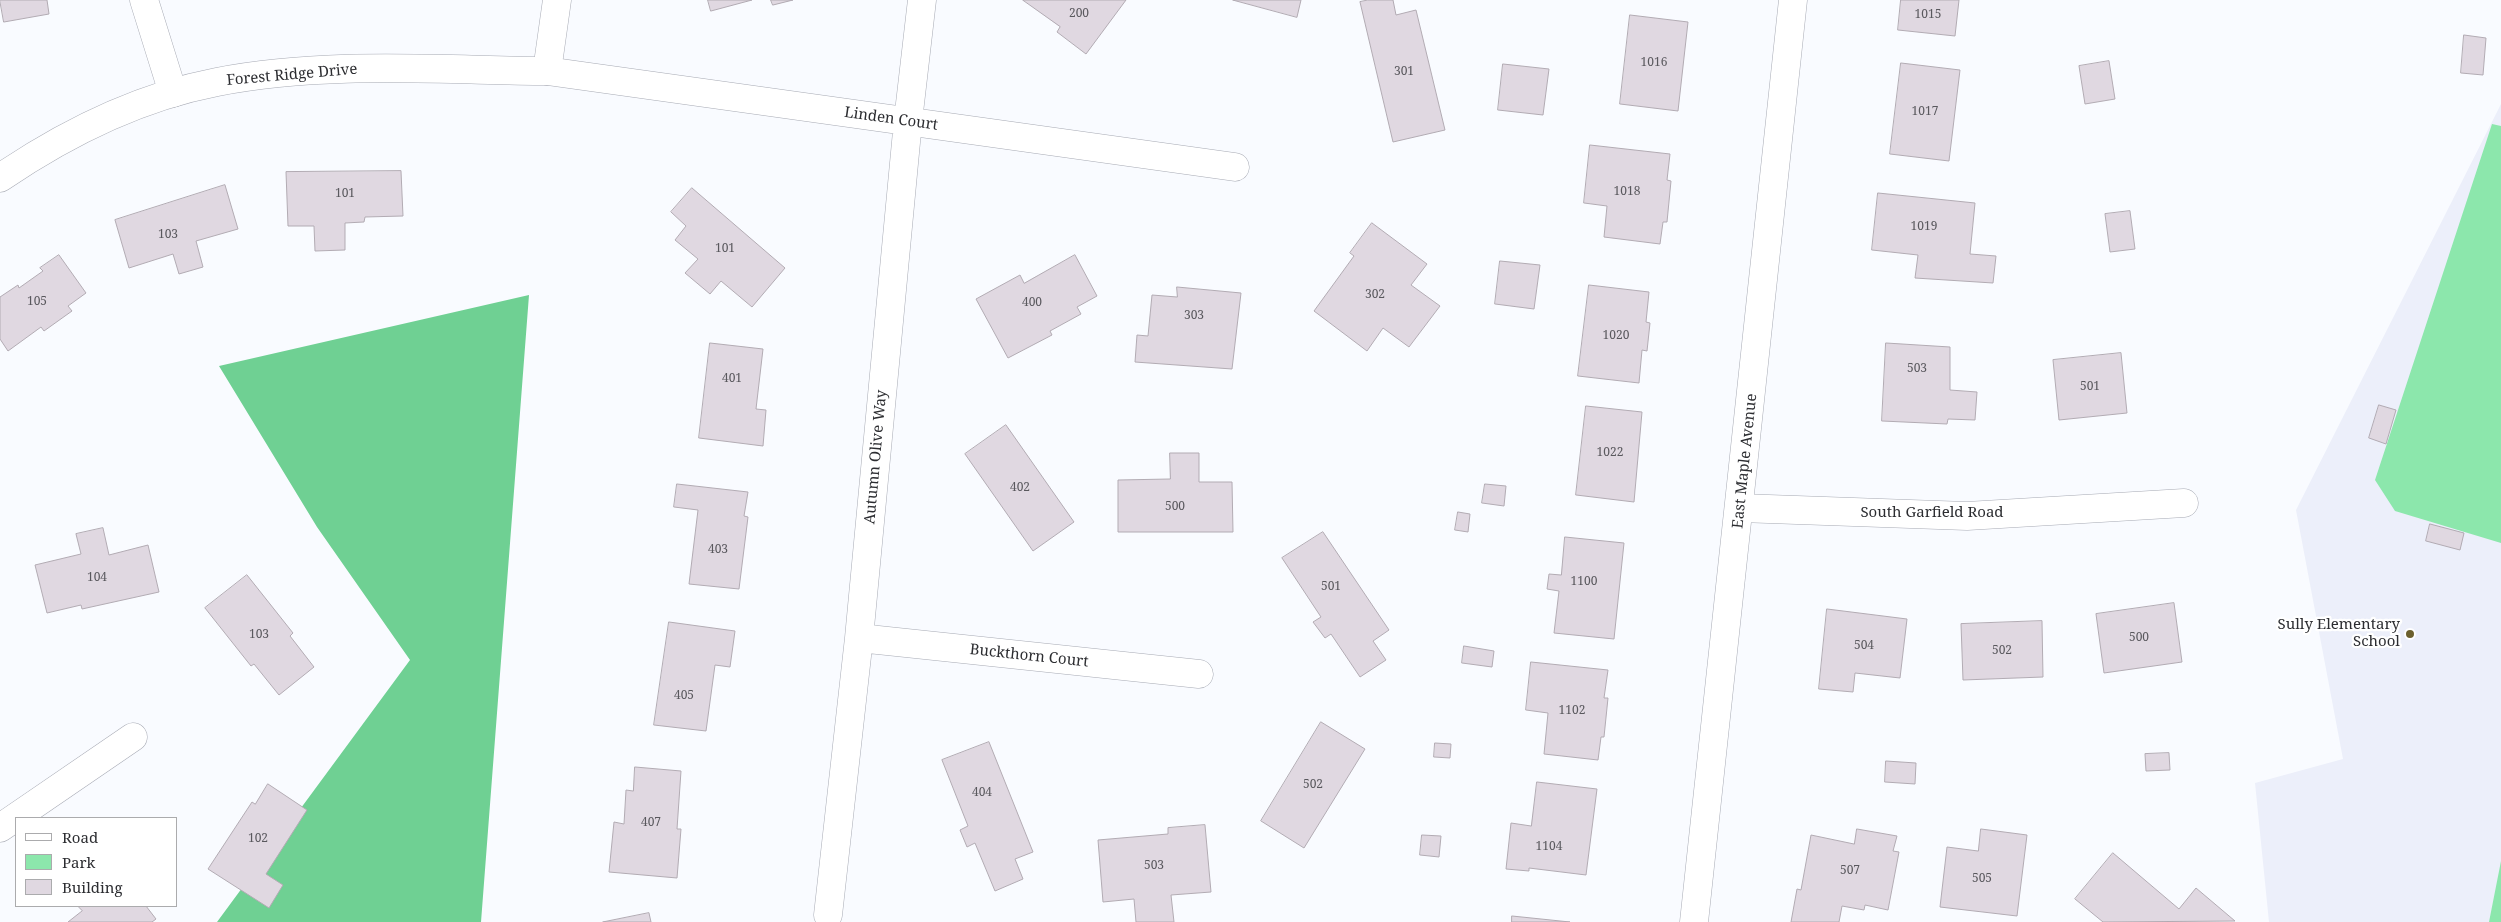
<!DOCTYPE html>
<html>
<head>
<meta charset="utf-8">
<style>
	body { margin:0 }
	#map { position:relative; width:2501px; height:922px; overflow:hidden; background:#f9fbff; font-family:"Noto Serif",serif }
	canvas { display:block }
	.legend { position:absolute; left:15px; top:817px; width:162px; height:90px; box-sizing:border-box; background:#fff; border:1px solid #ababad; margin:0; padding:6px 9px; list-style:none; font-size:15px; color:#2c2d31 }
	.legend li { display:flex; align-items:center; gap:10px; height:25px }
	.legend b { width:25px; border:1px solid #ababad }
</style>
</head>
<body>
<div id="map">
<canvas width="2501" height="922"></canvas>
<ul class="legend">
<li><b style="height:6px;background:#fff"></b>Road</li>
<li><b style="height:14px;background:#8ce7ac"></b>Park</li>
<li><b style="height:14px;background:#e0d8e1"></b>Building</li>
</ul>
</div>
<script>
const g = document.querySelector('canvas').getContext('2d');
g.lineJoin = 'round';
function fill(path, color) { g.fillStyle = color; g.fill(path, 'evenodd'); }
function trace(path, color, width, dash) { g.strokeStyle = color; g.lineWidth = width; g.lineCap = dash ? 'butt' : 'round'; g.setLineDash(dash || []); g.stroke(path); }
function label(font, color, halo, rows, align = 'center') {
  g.font = font + ' "Noto Serif",serif'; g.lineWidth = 4.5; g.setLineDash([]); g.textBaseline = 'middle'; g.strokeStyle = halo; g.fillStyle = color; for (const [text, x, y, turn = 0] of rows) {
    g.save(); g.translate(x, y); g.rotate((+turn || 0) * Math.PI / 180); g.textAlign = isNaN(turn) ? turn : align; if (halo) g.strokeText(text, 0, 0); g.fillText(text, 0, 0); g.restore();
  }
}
const built = new Path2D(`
	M2501 104V922H2269L2255 783 2343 759 2296 510Z`);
const green = new Path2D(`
	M2492 124 2501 126V543L2395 511 2375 480Z
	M2501 861V922H2489Z`);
const forest = new Path2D(`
	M529 295 481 922H217L410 660 317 527 219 366Z`);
const building = new Path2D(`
	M0 0H47L49 14 4 22Z
	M708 0H752L711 11Z
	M771 0H793L773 5Z
	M1023 0H1126L1086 54 1057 32 1060 27Z
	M1233 0H1301L1297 17Z
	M1368 0H1393L1396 15 1416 10 1445 130 1393 142 1360 2Z
	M1901 0H1959L1955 36 1898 30Z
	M1630 15 1688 22 1678 111 1620 104Z
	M2464 35 2486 38 2483 75 2461 73Z
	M2109 61 2115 99 2085 104 2079 66Z
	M1901 63 1960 70 1949 161 1890 154Z
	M1503 64 1549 69 1543 115 1498 110Z
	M1590 145 1670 154 1667 180 1671 181 1667 222H1663L1660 244 1604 237 1607 206 1584 203Z
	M401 171 403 216 365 217 364 222 345 223V250L315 251 314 226H288L286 172Z
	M225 185 238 229 196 241 203 267 179 274 173 254 129 268 115 220Z
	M692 188 785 268 752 307 721 281 710 294 685 273 698 259 675 240 686 226 671 212Z
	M1878 193 1975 203 1970 254 1996 256 1993 283 1915 278 1918 255 1872 250Z
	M2130 211 2135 249 2110 252 2105 214Z
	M1372 223 1427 264 1411 285 1440 306 1409 347 1383 328 1367 351 1314 311 1354 256 1350 253Z
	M59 255 86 293 68 306 72 311 44 331 41 327 8 351 0 339V297L18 285 19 288 43 271 40 268Z
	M1075 255 1097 296 1077 307 1081 314 1050 331 1052 335 1008 358 976 299 1020 275 1024 283Z
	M1500 261 1540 265 1534 309 1495 304Z
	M1589 285 1649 292 1646 322 1650 323 1647 351 1642 350 1639 383 1578 376Z
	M1177 287 1241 293 1232 369 1135 362 1137 335 1148 336 1152 295 1177 297Z
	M710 343 763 349 756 409 766 410 763 446 699 438Z
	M1886 343 1950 347V390L1977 392 1975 420 1948 419 1947 424 1882 421Z
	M2121 353 2127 413 2059 420 2053 360Z
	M2379 405 2396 410 2386 444 2369 438Z
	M1586 406 1642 412 1634 502 1576 495Z
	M1006 425 1074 522 1033 551 965 454Z
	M1170 453H1199V482H1232L1233 532H1118V480L1170 479Z
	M677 484 748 492 744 516 748 517 739 589 689 584 698 510 674 507Z
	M1485 484 1506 486 1504 506 1482 503Z
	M1458 512 1470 514 1468 532 1455 530Z
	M2430 524 2464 533 2460 550 2426 541Z
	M103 528 109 555 148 545 159 592 82 609 81 605 47 613 35 565 81 554 76 534Z
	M1323 532 1389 630 1373 641 1386 660 1360 677 1331 634 1325 638 1313 622 1321 617 1282 558Z
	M1565 537 1624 543 1614 639 1554 633 1559 591 1547 589 1549 574 1561 575Z
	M247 575 293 633 290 636 314 667 279 695 254 664 251 666 205 608Z
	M2174 603 2182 662 2104 673 2096 614Z
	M1827 609 1907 619 1900 678 1855 673 1853 692 1819 689Z
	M2042 621 2043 677 1963 680 1961 624Z
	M669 622 735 631 730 667 715 665 706 731 654 725Z
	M1464 646 1494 651 1492 667 1462 663Z
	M1531 662 1608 670 1604 698H1608L1604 737H1601L1598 760 1544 754 1548 713 1526 710Z
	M1321 722 1365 749 1304 848 1261 821Z
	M989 742 1033 852 1015 859 1023 879 995 891 975 843 967 847 960 830 968 826 942 760Z
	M1435 743 1451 744 1450 758 1434 757Z
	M2169 753 2170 770 2146 771 2145 754Z
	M1886 761 1916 763 1915 784 1885 782Z
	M635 767 681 771 677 829H681L677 878 609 872 614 822 624 824 626 790 633 791Z
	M1537 782 1597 789 1586 875 1529 868V871L1506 869 1511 823 1531 826Z
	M268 784 307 810 266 874 283 885 269 908 208 869 252 802 255 804Z
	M1205 825 1211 892 1171 895 1174 922H1136L1134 899 1103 902 1098 840 1168 834V828Z
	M1857 829 1897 836 1893 851 1899 852 1888 910 1865 905 1864 910 1842 906 1839 922H1791L1797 889 1801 890 1811 835 1854 844Z
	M1981 829 2027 835 2017 916 1940 907 1947 847 1978 851Z
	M1422 835 1441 836 1439 857 1420 855Z
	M2113 853 2179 909 2196 888 2235 921 2103 922 2075 899Z
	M78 906H146L156 919 152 922H68L82 911Z
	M649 913 651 922H603Z
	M1512 916 1570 922H1512Z`);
const street = new Path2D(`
	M144 0 173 93
	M547 71 1235 167
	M1740 508 1967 516 2184 503
	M859 638 1199 674
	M0 828 133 737
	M828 915 859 638 908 121 922 0`);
const secondary = new Path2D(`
	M0 178C66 133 139 97 217 82 325 61 438 70 547 71L557 0
	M1694 922C1728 615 1759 307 1793 0`);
const markers = [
	[2410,634,5,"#6c602d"]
];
const numberNames = [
	["200",1079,14],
	["1015",1928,15],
	["1016",1654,63],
	["301",1404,72],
	["1017",1925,112],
	["1018",1627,192],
	["101",345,194],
	["1019",1924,227],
	["103",168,235],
	["101",725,249],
	["302",1375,295],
	["105",37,302],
	["400",1032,303],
	["303",1194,316],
	["1020",1616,336],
	["503",1917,369],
	["401",732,379],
	["501",2090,387],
	["1022",1610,453],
	["402",1020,488],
	["500",1175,507],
	["403",718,550],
	["104",97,578],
	["1100",1584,582],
	["501",1331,587],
	["103",259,635],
	["500",2139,638],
	["504",1864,646],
	["502",2002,651],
	["405",684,696],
	["1102",1572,711],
	["502",1313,785],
	["404",982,793],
	["407",651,823],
	["102",258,839],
	["1104",1549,847],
	["503",1154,866],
	["507",1850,871],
	["505",1982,879]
];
const streetNames = [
	["Forest Ridge Drive",292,75,-5],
	["Linden Court",891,119,8],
	["Autumn Olive Way",876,457,-85],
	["East Maple Avenue",1745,461,-84],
	["South Garfield Road",1932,513],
	["Buckthorn Court",1029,656,6]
];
const poiNames = [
	["Sully Elementary",2400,625],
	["School",2400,642]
];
fill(built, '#eceffa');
fill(green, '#8ce7ac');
fill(forest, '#6fd093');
fill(building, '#e0d8e1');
trace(building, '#b2abb3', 1);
trace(street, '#a7aab4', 29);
trace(secondary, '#a7aab4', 29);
trace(street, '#fff', 28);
trace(secondary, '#fff', 28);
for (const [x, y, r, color] of markers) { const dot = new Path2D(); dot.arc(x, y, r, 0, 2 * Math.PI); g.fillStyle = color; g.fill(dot); trace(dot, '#fff', 2); }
label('12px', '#59585d', null, numberNames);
label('15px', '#2c2d31', '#fff', streetNames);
label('15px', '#2c2d31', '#fff', poiNames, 'right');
</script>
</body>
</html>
